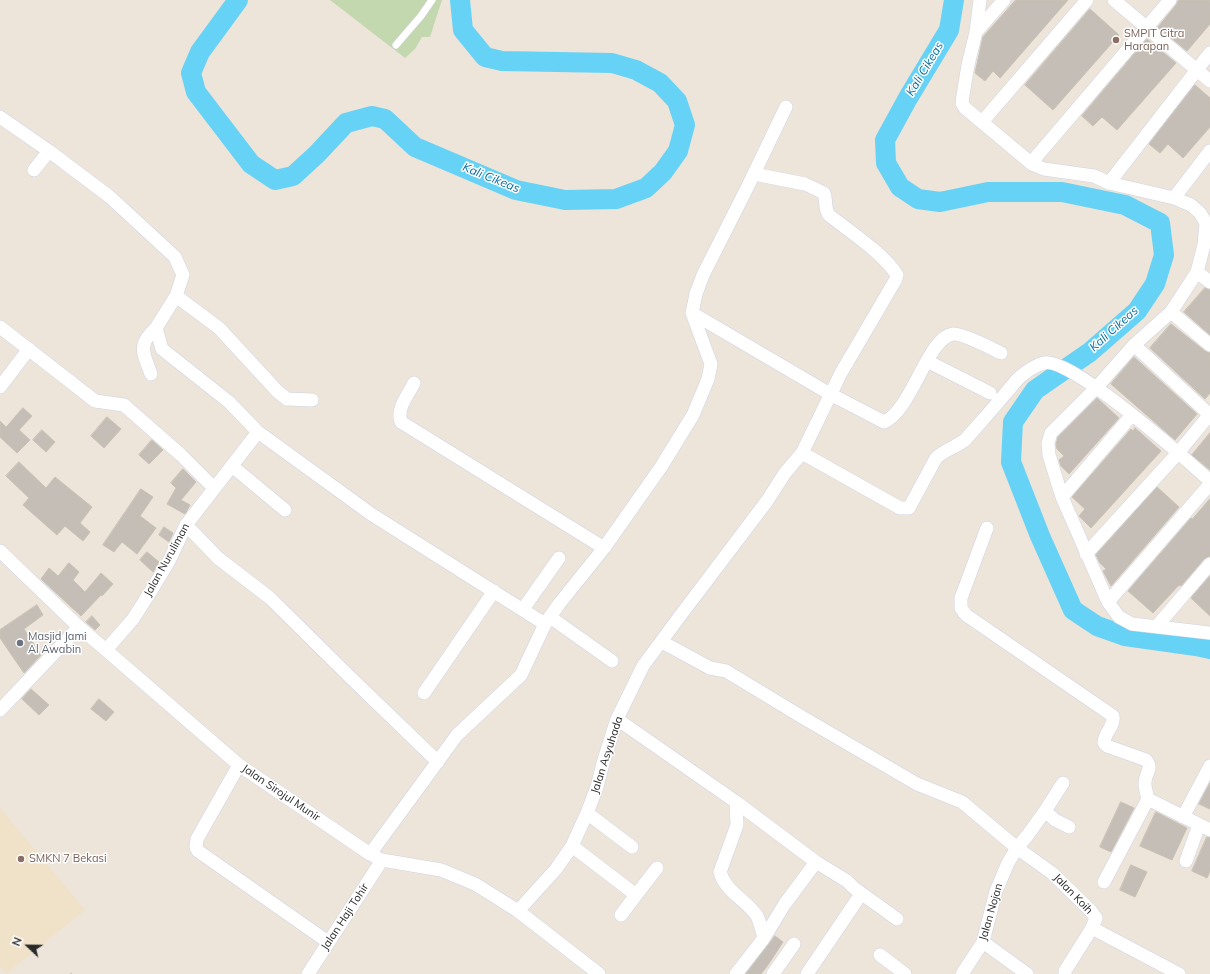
<!DOCTYPE html>
<html>
<head>
<meta charset="utf-8">
<style>
	body { margin:0 }
	#map { position:relative; width:1210px; height:974px; overflow:hidden; background:#ede4da; font-family:Mulish,sans-serif }
	canvas { display:block }
	.north { position:absolute; left:8px; top:926px; width:40px; height:40px; -webkit-text-stroke:3px #fff; paint-order:stroke; rotate:292deg; font-size:11px; font-weight:700; line-height:16px; text-align:center; color:#292929 }
	.north::after { content:''; display:block; margin:auto; width:14px; height:18px; background:#292929; clip-path:polygon(50% 0,100% 100%,50% 72%,0 100%) }
</style>
</head>
<body>
<div id="map">
<canvas width="1210" height="974"></canvas>
<div class="north">N</div>
</div>
<script>
const g = document.querySelector('canvas').getContext('2d');
g.lineJoin = 'round';
function fill(path, color) { g.fillStyle = color; g.fill(path, 'evenodd'); }
function trace(path, color, width, dash) { g.strokeStyle = color; g.lineWidth = width; g.lineCap = dash ? 'butt' : 'round'; g.setLineDash(dash || []); g.stroke(path); }
function label(font, color, halo, rows, align = 'center') {
  g.font = font + ' Mulish,sans-serif'; g.lineWidth = 3; g.setLineDash([]); g.textBaseline = 'middle'; g.strokeStyle = halo; g.fillStyle = color; for (const [text, x, y, turn = 0] of rows) {
    g.save(); g.translate(x, y); g.rotate((+turn || 0) * Math.PI / 180); g.textAlign = isNaN(turn) ? turn : align; if (halo) g.strokeText(text, 0, 0); g.fillText(text, 0, 0); g.restore();
  }
}
const education = new Path2D(`
	M0 808 85 910 6 974 0 966Z`);
const cemetery = new Path2D(`
	M330 0H442L430 37H422L415 49 405 58Z`);
const river = new Path2D(`
	M238 0 200 52 191 73 196 92 251 164 275 180 293 176 317 154 346 123 372 116 385 119 415 147 516 190 565 200 616 199 646 188 663 172 678 151 685 125 677 101 660 83 636 70 612 63 502 61 485 57 463 30 460 0
	M954 0 949 30 908 98 885 140 886 163 900 187 918 199 940 202 988 192H1062L1125 205 1160 223 1164 255 1155 284 1137 311 1090 352 1035 390 1013 422 1011 462 1040 536 1073 610 1097 626 1125 636 1196 646 1210 649`);
const building = new Path2D(`
	M1016 0H1068L1000 78 993 71 985 81 975 73 983 37Z
	M1179 0H1210V24L1187 51 1158 27 1176 5Z
	M1090 9 1119 35 1053 110 1025 85Z
	M1147 39 1176 63 1117 130 1102 117 1093 126 1082 116Z
	M1195 85 1210 98V127L1183 158 1168 144 1160 153 1149 144Z
	M1205 288 1210 290V335L1184 312Z
	M1171 324 1205 351 1210 353V393L1205 399 1150 348Z
	M1134 357 1197 414 1175 440 1111 384Z
	M1097 398 1119 418 1069 474 1061 466 1059 460 1064 456 1057 449 1056 444 1058 437Z
	M23 408 32 416 19 430 30 440 17 453 0 437V421L6 427Z
	M107 417 121 429 104 448 91 436Z
	M1135 428 1161 451 1091 528 1079 516 1085 509 1072 497 1131 429 1133 431Z
	M42 430 55 442 46 452 33 440Z
	M1210 433V470L1192 455Z
	M152 440 163 450 149 464 139 455Z
	M19 462 46 488 55 477 92 507 80 523 90 532 83 541 65 526 57 535 23 505 29 498 6 476Z
	M183 469 196 482 181 500 190 505 185 514 167 504 176 488 171 483Z
	M1157 487 1179 507 1111 586 1103 571 1106 569 1100 563 1096 555Z
	M141 489 153 497 140 516 156 528 137 554 122 542 114 552 103 545Z
	M1210 499V556L1204 559 1181 586 1179 585 1153 613 1128 591 1191 518 1192 519Z
	M164 527 173 533 169 542 159 535Z
	M147 552 159 562 153 572 140 560Z
	M69 563 79 572 73 580 85 592 101 573 113 584 102 596 101 595 81 616 41 579 49 568 58 576Z
	M1210 576V616L1191 598Z
	M37 605 43 615 24 629 41 655 24 673 0 638V630Z
	M92 616 100 625 95 630 86 622Z
	M31 689 49 705 39 715 22 699Z
	M99 699 114 712 106 721 91 709Z
	M1210 783V809L1199 804Z
	M1121 802 1134 808 1111 852 1100 847Z
	M1156 812 1187 828 1172 860 1140 846Z
	M1207 837 1210 838V871L1207 878 1192 871Z
	M1131 865 1147 872 1135 897 1120 890Z
	M775 936 783 942 768 965 761 974H746Z`);
const path = new Path2D(`
	M70 974H72`);
const lane = new Path2D(`
	M396 45 421 16 432 0`);
const street = new Path2D(`
	M980 0 976 32 968 65 963 95 962 103 965 108 1032 164 1044 169 1094 176 1109 183 1174 198 1191 205 1200 213 1206 223 1204 245 1197 272 1171 312 1134 345 1096 388 1051 433 1048 443 1049 455 1062 497 1108 602 1119 617 1132 624 1210 633
	M1114 0 1210 81
	M976 32 1004 0
	M0 117 49 151 110 197 175 257 183 275 176 296 156 328 162 349 229 402 258 432 371 514 545 624
	M982 122 1087 0
	M1031 163 1170 0
	M34 170 49 151
	M1109 183 1210 53
	M1174 198 1210 151
	M1197 272 1210 282
	M176 296 219 328 278 392 287 399 312 400
	M1171 312 1210 345
	M692 313 830 394 884 422C912 410 927 338 953 334 962 333 991 348 1001 353
	M0 327 95 401 124 405 181 455 214 488
	M1134 345 1210 415
	M927 361 990 393
	M151 374C143 352 137 345 156 328
	M414 383C408 395 396 409 401 422L604 548
	M0 387 29 349
	M802 453 900 508H909L936 458C944 450 956 447 965 440 978 425 992 410 1005 394 1010 389 1015 381 1021 376 1027 371 1037 365 1044 363 1069 355 1188 461 1210 481
	M232 466 285 510
	M1062 497 1132 415
	M186 525 218 558 270 598 351 678 438 762
	M987 528 961 598V608L966 615 1113 716C1115 727 1104 732 1104 743L1107 746 1146 760C1154 769 1144 774 1145 784 1145 789 1147 794 1148 799
	M0 551 79 627 106 650 239 765 370 854 382 860 441 870 475 884 518 911 599 974
	M1086 554 1178 453 1210 414
	M1108 602 1210 484
	M523 609 559 558
	M550 617 612 661
	M1157 626 1210 564
	M662 642 710 668 726 671 802 717 917 784 962 802 1017 848 1052 873 1091 911 1096 918 1092 928 1065 971V974
	M106 650 133 619 151 591 169 561 186 525 258 432
	M424 693 494 591
	M0 710 79 627
	M617 719 736 802 816 862 847 881 854 888 897 919
	M239 765 197 839 196 847 198 851 328 942
	M1045 811 1063 783
	M587 813 632 847
	M1183 817 1210 766
	M572 846 636 895 621 915
	M370 854 457 735 521 675 545 624 559 604 604 548 661 467 693 415 708 379 711 364 692 313 696 294 703 275 748 186 786 107
	M1186 861 1199 825
	M1104 882 1148 799 1210 830
	M636 895 657 868
	M518 911 556 869 572 846 587 813 597 787 603 763 617 719 643 666 680 616 767 501 785 473 802 453 841 373 896 279 897 275C884 254 849 231 829 215 824 208 827 201 824 193L805 184 754 174
	M1092 928 1179 974
	M764 938 784 905 816 862
	M983 942 1027 974
	M880 955 905 974
	M308 974 382 860
	M736 974 764 938C762 931 760 922 757 916 746 900 725 891 720 872L737 825 736 802
	M773 974 794 944
	M807 974 857 900
	M962 974 983 942 996 891 1008 863 1017 848 1027 836 1045 811 1055 820 1069 827`);
const markers = [
	[1116,40,4,"#8d6e63"],
	[20,643,4,"#6b7280"],
	[21,859,4,"#8d6e63"]
];
const educationNames = [
	["SMPIT Citra",1124,34],
	["Harapan",1124,47],
	["SMKN 7 Bekasi",29,859]
];
const streetNames = [
	["Jalan Nuruliman",167,560,-61],
	["Jalan Asyuhada",607,755,-72],
	["Jalan Sirojul Munir",281,793,34],
	["Jalan Koih",1073,894,46],
	["Jalan Nojan",991,912,-74],
	["Jalan Haji Tohir",345,917,-57]
];
const worshipNames = [
	["Masjid Jami",28,637],
	["Al Awabin",28,650]
];
const waterNames = [
	["Kali Cikeas",925,69,-59],
	["Kali Cikeas",491,178,22],
	["Kali Cikeas",1114,329,-42]
];
fill(education, '#f0e2c8');
fill(cemetery, '#c4d8b0');
trace(river, '#66d2f6', 20);
fill(building, '#c4beb7');
trace(building, '#c8c1b4', 1);
trace(lane, '#cfd3e3', 8);
trace(street, '#cfd3e3', 14);
trace(path, '#c7c7c7', 2, [3, 2]);
trace(lane, '#fff', 7);
trace(street, '#fff', 13);
for (const [x, y, r, color] of markers) { const dot = new Path2D(); dot.arc(x, y, r, 0, 2 * Math.PI); g.fillStyle = color; g.fill(dot); trace(dot, '#fff', 1.5); }
label('11px', '#785e54', '#fff', educationNames, 'left');
label('11px', '#292929', '#fff', streetNames);
label('11px', '#5b616d', '#fff', worshipNames, 'left');
label('italic 12px', '#056ea2', '#fff', waterNames);
</script>
</body>
</html>
